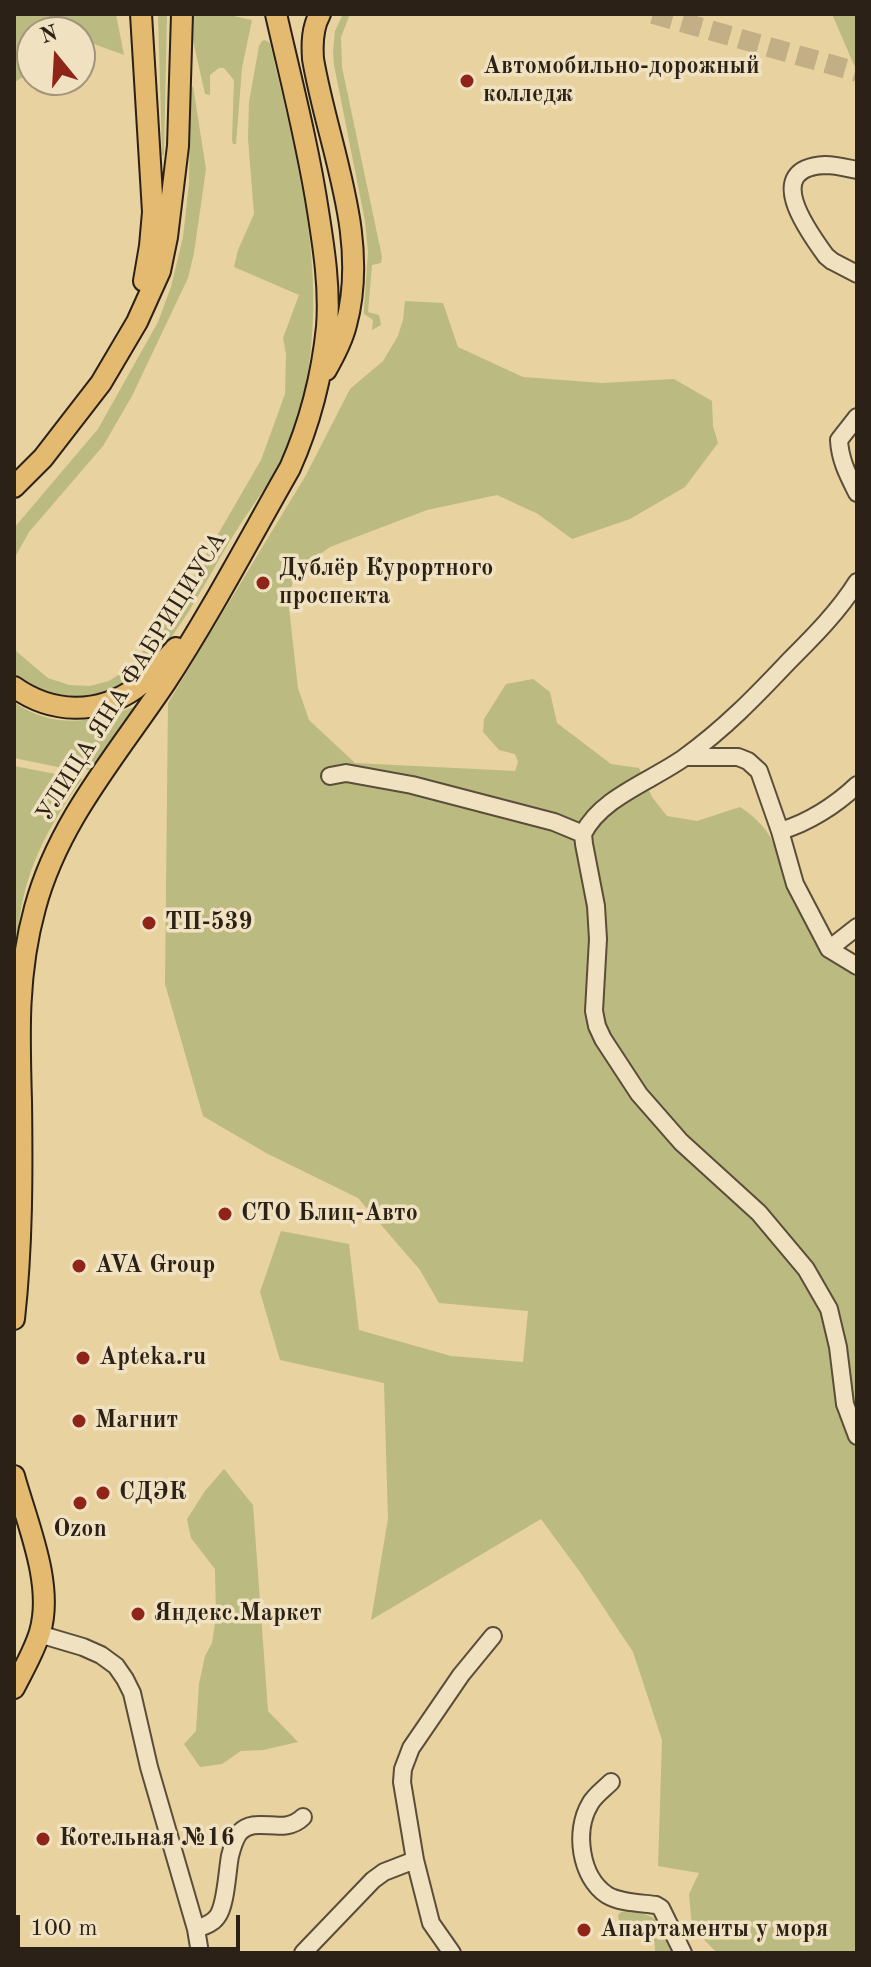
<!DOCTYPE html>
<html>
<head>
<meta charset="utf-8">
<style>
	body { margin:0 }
	#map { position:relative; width:871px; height:1967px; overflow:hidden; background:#e8d2a0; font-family:"Old Standard TT",serif }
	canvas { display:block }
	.frame { position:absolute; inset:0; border:16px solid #2b2117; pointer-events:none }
	.north { position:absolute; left:16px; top:16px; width:80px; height:80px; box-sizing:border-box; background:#f0e2c1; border:2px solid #a1957d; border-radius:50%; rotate:342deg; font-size:22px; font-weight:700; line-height:32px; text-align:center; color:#2b2117 }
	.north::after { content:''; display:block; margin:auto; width:28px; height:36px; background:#8f2418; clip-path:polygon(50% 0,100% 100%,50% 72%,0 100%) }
	.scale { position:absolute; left:16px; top:1915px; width:224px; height:36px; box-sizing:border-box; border:4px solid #2b2117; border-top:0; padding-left:10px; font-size:24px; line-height:28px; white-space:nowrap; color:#2b2117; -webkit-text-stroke:6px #f0e2c1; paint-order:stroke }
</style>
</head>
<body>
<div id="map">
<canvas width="871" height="1967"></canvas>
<div class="frame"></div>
<div class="north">N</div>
<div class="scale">100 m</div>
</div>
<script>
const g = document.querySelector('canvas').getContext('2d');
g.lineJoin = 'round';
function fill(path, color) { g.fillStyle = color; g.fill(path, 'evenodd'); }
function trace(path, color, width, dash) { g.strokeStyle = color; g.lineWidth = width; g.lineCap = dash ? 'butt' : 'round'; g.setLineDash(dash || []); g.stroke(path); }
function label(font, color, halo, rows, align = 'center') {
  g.font = font + ' "Old Standard TT",serif'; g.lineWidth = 7; g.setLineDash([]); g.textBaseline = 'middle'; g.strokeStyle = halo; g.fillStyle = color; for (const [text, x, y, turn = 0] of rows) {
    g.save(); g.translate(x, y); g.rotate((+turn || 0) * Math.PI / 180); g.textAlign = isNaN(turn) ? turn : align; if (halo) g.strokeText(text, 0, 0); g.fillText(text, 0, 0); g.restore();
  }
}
const green = new Path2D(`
	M14 14H116L124 55 83 40 80 41V32H32V70L14 83Z
	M158 14H167L164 155H162Z
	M193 14H225L252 20 242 68 236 144H233L232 140 234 80 224 68H219L210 75V95L205 94 192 36Z
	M343 14H350L341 37 342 67 382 257 381 263 372 265 368 312 379 315 381 325 372 330 373 320 364 314V308L368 252 365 221 334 65 333 52 335 31Z
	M832 14H857V69L854 65Z
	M265 40 270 43C293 144 322 244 311 348 308 375 303 406 294 432 280 471 254 502 233 536 201 587 171 659 115 688 104 694 92 696 80 697 57 700 30 690 14 673V647L17 652 48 678 69 685 90 686 109 681 129 668 149 644 185 591 261 460 285 394 286 354 283 338 299 295 234 267 238 250 254 214 248 139 249 102 259 46 262 41Z
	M193 86 206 169 194 253 188 278 132 396 103 446 29 532 14 559V528L98 429 158 322 171 287 183 237 189 183 190 91Z
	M405 301 443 303 458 347 523 377 602 383 674 379 712 401 713 426 718 443 685 487 630 519 572 539 538 514 497 495 427 510 330 547 296 571 288 599 298 688 309 720 355 763 515 771 518 762 515 754 499 750 483 732 484 719 506 684 533 679 550 692 557 723 611 764 639 768 652 797 667 816 697 821 740 807C785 835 780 875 802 918 814 941 834 963 857 975V1953H717L692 1927 689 1894 699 1873 658 1866 662 1740 633 1652 580 1572 541 1519 371 1620 388 1519 384 1383 280 1360 260 1292 281 1231 349 1244 359 1330 451 1356 523 1362 528 1311 439 1303 420 1270 358 1198 266 1153 203 1116 165 984 168 703 306 475 350 389 383 361 398 336 403 320Z
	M14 702C56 731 95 722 139 705L89 770 79 768 77 771 14 758Z
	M14 766 82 779C41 836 17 886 17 957L15 958Z
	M224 1469 253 1505 268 1711 298 1742 263 1750 241 1751 222 1764 200 1767 184 1744 196 1731 199 1684 205 1656 212 1643 216 1616 215 1569 191 1538 187 1519 205 1491Z
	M628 1911C668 1918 657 1921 672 1953H655C656 1923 641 1928 619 1921L618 1915 621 1912Z`);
const majorTunnel = new Path2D(`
	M653 14 857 72`);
const minor = new Path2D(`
	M857 170C847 168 836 165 825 165 762 168 807 230 826 256L832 261 857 274
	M857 417 839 440C840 460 848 475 857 493
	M685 757H738L748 761 759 771 780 831 795 884 829 949 857 966
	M330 776 346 773 412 785 554 822 583 834 584 844 596 906 598 939 594 1011 597 1026 603 1039 639 1094 681 1142 759 1213 806 1269 829 1309 838 1347 845 1404 857 1436
	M780 831C808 823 836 805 857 785
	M583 834C601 797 652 781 685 757 724 729 756 696 789 661 813 637 839 611 857 582
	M829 949 857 927
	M39 1634 83 1647 101 1655 116 1666 125 1679 132 1693 149 1767 196 1929 200 1953
	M611 1782C604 1789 594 1796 590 1804 574 1831 580 1877 607 1895 620 1903 641 1903 656 1905L661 1908 683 1953
	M196 1929C204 1926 212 1924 217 1917 226 1906 227 1872 230 1856 232 1848 234 1840 239 1833 256 1814 283 1837 303 1817
	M303 1953 373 1880 384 1872 415 1860
	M452 1953 431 1923 415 1860 402 1782 403 1769 411 1748 461 1675 493 1636`);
const major = new Path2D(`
	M141 14 153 212 150 246 144 281
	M320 14C312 28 312 44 313 59 328 147 370 236 346 325 342 341 334 356 326 370
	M14 487 43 458 101 383 137 322 160 271 167 237 178 146 182 14
	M14 687C52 714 98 715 136 688 151 677 164 661 176 648
	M14 1319C22 1247 22 1173 21 1101 19 1034 17 973 35 908 58 822 116 756 165 683 210 614 249 540 290 468 310 423 322 376 327 327 330 288 324 249 318 211 308 145 291 80 276 14
	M14 1476C27 1523 54 1584 40 1632 34 1652 23 1670 14 1688`);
const markers = [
	[467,81,8,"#8f2418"],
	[263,583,8,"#8f2418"],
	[149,923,8,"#8f2418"],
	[225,1214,8,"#8f2418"],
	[79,1266,8,"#8f2418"],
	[83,1358,8,"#8f2418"],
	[79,1421,8,"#8f2418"],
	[103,1493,8,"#8f2418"],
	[80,1503,8,"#8f2418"],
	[138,1614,8,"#8f2418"],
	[43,1839,8,"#8f2418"],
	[584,1930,8,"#8f2418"]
];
const poiNames = [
	["Автомобильно-дорожный",483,67],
	["колледж",483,95],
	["Дублёр Курортного",279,569],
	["проспекта",279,597],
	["ТП-539",165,923],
	["СТО Блиц-Авто",241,1214],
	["AVA Group",95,1266],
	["Apteka.ru",99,1358],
	["Магнит",95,1421],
	["СДЭК",119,1493],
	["Ozon",80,1530,"center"],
	["Яндекс.Маркет",154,1614],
	["Котельная №16",59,1839],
	["Апартаменты у моря",600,1930]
];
const streetNames = [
	["УЛИЦА ЯНА ФАБРИЦИУСА",132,677,-58]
];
fill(green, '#bbba80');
trace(majorTunnel, '#c2af85', 20, [20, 10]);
trace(minor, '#5a4d39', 20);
trace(major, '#2b2117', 24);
trace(minor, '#f0e2c1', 16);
trace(major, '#e4b970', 20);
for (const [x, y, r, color] of markers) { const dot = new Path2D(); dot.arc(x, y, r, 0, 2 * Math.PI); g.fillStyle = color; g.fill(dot); trace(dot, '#f0e2c1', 3); }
label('bold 24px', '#2b2117', '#f0e2c1', poiNames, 'left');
label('24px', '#2b2117', '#f0e2c1', streetNames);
</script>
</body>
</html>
